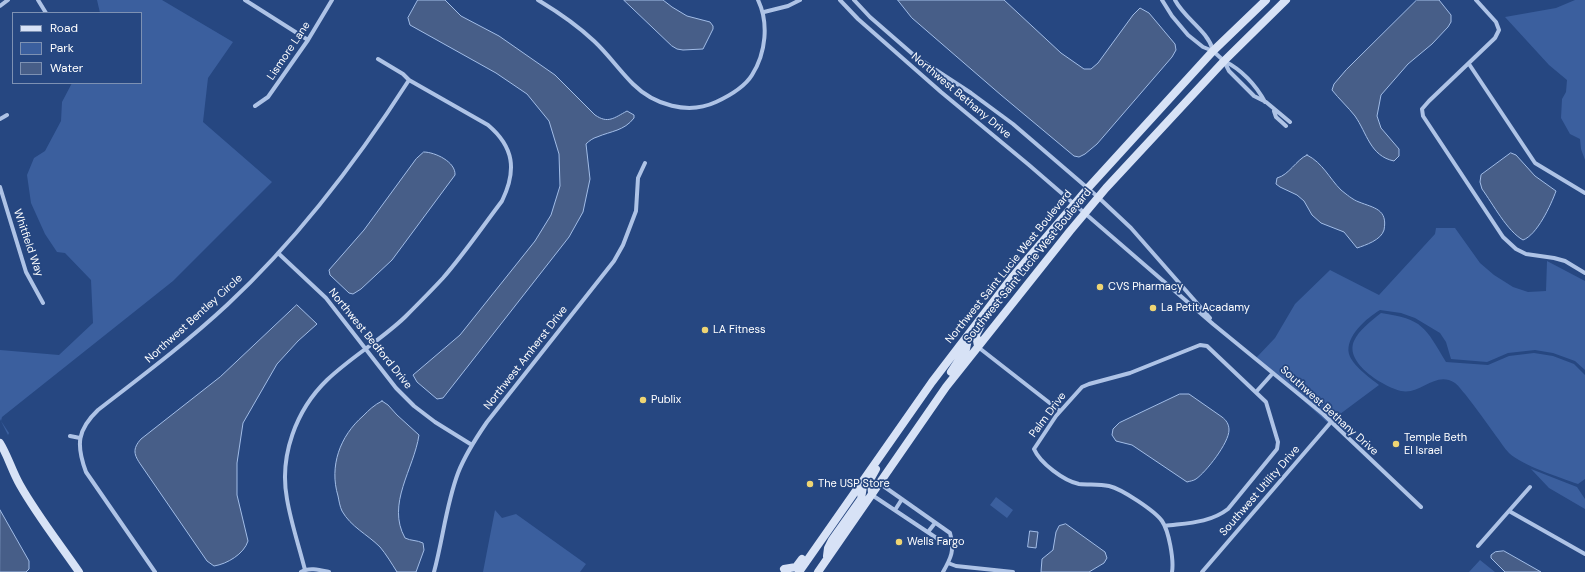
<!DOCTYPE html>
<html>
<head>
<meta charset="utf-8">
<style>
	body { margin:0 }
	#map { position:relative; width:1585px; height:572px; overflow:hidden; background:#264781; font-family:"DM Sans",sans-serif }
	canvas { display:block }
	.legend { position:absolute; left:12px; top:12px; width:130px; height:72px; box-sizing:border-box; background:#264781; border:1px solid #7d91b3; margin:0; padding:5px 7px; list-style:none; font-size:12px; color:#fff }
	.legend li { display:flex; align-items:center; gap:8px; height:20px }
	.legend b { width:20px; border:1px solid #7d91b3 }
</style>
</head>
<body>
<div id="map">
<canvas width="1585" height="572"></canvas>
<ul class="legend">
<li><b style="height:5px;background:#d7e2f6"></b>Road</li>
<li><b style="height:11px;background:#3b5f9e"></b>Park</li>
<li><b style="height:11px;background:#475e88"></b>Water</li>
</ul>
</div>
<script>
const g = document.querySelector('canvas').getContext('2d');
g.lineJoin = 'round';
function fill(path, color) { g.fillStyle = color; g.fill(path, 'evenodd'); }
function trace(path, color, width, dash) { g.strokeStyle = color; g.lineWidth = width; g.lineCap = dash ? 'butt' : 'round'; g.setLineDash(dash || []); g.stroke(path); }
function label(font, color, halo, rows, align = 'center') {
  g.font = font + ' "DM Sans",sans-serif'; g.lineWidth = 3.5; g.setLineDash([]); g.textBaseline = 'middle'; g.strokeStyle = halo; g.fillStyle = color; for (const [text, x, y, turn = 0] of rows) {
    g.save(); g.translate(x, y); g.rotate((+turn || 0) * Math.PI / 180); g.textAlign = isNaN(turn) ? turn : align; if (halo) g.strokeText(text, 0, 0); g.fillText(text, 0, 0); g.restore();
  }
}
const green = new Path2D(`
	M97 0H162L233 42 208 78 203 122 272 182 173 281 2 417 1 421 9 433 8 435 0 419V350L59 355 93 323 91 280 65 253 57 252 45 234 31 203 27 175 34 158 45 151 61 121 62 102 72 83H141V13H100Z
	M1575 0H1585V160L1581 149 1580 139 1570 134 1561 118 1562 99 1566 92 1567 80 1549 65 1505 17 1556 8Z
	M1436 228H1455L1480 263 1494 275 1513 287 1528 292 1546 291 1547 261 1585 281V370L1575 361 1553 353 1535 350 1508 353 1487 362 1451 359 1446 342 1440 333 1415 318 1401 313 1380 310C1367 318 1345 336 1349 354 1352 365 1370 378 1379 385L1328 423 1256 358 1275 338 1295 304 1330 270 1379 295 1435 234Z
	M1381 313C1423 319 1425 327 1446 362L1488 365 1509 356 1534 353 1553 356 1574 364 1585 375V479L1578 484C1559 477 1523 466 1509 453 1504 448 1500 441 1496 436 1486 422 1476 408 1465 394 1462 391 1459 386 1455 383 1435 370 1422 395 1401 391 1384 387 1344 363 1354 341 1359 330 1371 321 1381 313Z
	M1531 469 1577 487 1585 499V509L1549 488Z
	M996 497 1013 510 1007 518 990 505Z
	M495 510 502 518 516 514 586 564 580 572H483Z
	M1480 560 1495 572H1469Z`);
const water = new Path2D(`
	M418 0H445L461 16 499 36 555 75 595 115C608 124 614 118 627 111L634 115V118C624 131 611 131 597 137 593 138 589 141 586 144L590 179 583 212 569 237 443 398 437 399 417 382 413 375 460 335 535 241 551 215 560 186 559 154 549 121 527 94 496 73 410 25 408 18Z
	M624 0H663L672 7 687 16 710 22 713 26V29L703 49 683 50 677 49 672 46Z
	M898 0H1004L1061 53 1084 69H1091L1098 63 1133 15 1140 8 1149 13 1175 44 1176 50 1172 57 1097 144 1085 154 1079 157 1074 156 1001 95 912 18Z
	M1417 0H1439L1451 15V22L1448 27 1432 44 1408 64 1381 95 1377 116 1381 128 1399 149V156L1394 161C1370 156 1367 133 1355 116 1348 107 1339 99 1332 90L1334 84 1346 70Z
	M424 152C435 152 456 162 455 175L392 260 361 289 353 294 349 293 330 275 329 270 364 230 416 159Z
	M1511 153 1516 155 1535 176 1556 191C1551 205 1537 235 1523 240 1507 231 1493 204 1482 189L1480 182 1481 175Z
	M1307 155C1323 163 1329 178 1341 190 1346 194 1353 200 1359 202 1374 208 1388 209 1384 230 1381 240 1366 245 1357 248L1344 232 1321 223 1312 215 1304 201 1297 195 1280 187 1276 184 1277 178C1289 175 1296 160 1307 155Z
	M297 305 317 324 298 341 277 364 243 423 237 463V495L248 541C244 554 227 564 214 566L207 561 141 465C134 455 132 449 141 439L220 377Z
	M1180 394H1189L1222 417C1226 420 1229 424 1229 430 1229 443 1206 472 1196 479 1193 481 1190 481 1187 482L1132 445 1116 441 1112 435 1113 429 1119 423Z
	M382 401 388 405 397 415 419 435C414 469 386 504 405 538 411 541 417 540 423 543L424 550 416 572H397C392 564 386 554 380 547 367 534 351 527 342 511 340 507 339 501 338 496 329 466 340 436 363 416 369 410 374 405 382 401Z
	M0 510 29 561V569L26 572H0Z
	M1066 524 1105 552 1107 558 1104 563 1089 572H1041L1042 559 1053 550 1056 532 1059 526Z
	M1030 531 1038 532 1036 548 1028 547Z
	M1504 551 1541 572H1505L1491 558V555L1495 552Z`);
const street = new Path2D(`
	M38 0 46 13
	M245 0 308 40
	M538 0C558 12 577 25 594 41 608 54 619 70 633 84 654 105 688 115 716 102 729 96 744 88 752 75 766 53 769 23 758 0
	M840 0 858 19 941 92 1029 165 1213 324 1323 414 1421 507
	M854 0 870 17 916 57 971 93 1013 124 1098 197 1131 228 1210 318
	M1162 0 1172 16 1188 35 1203 47 1213 51 1224 61 1229 71 1254 96 1266 102 1290 122
	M1175 0C1185 19 1207 30 1213 50
	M1476 0 1496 22 1499 30 1495 38 1429 101 1422 109 1423 116 1503 237 1516 249 1526 254 1554 258 1565 261 1585 273
	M0 6 8 0
	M764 12 788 6 800 0
	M378 59 403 74 409 80
	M1224 61C1241 69 1256 85 1265 102
	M1469 64 1535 163 1585 193
	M255 106 268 97 308 40 332 0
	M1274 111 1276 117 1286 126
	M0 119 7 115
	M0 187 26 272 43 303
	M278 253 326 298 396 388 414 406 435 422 472 445
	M978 347 1060 411
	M1256 392 1273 373
	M70 436 80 438
	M879 483 950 533C955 550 951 558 943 572
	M872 495 944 543H953
	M895 510 902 499
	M1509 511 1585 554
	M1165 526C1187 523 1210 523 1228 509L1277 449 1278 442 1266 402 1207 346 1200 345 1130 373 1089 384 1082 387 1056 416 1034 449C1040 463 1064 481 1079 484 1089 485 1099 484 1109 486 1122 489 1155 511 1162 521 1169 531 1174 560 1172 572
	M928 532 935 523
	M1478 546 1530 487
	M948 563 956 566 1013 572
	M155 572 86 472C76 445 77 430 98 410 142 376 186 343 227 305 298 239 357 161 409 80L488 125C514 147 517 170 502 201 483 226 464 254 443 278 431 291 418 304 405 317 381 340 351 357 327 380 296 410 279 456 287 499 291 523 299 546 305 570
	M301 572C309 567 320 570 329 572
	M434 572C443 539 446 505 458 473 465 455 476 438 487 422L614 261 623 245 636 211 638 178 645 163
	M1202 572 1331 422`);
const secondary = new Path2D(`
	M978 346 976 335 982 323
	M951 372 966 349 969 334
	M0 443C8 456 12 471 20 485 37 515 59 543 79 572
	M872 494 871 478 876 469
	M827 556 828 548 832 540 861 499 864 480
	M786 572 784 569 796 567 802 559
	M799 572 932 382 1013 276 1088 188 1213 51 1266 0
	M818 572 946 387 1070 231 1106 188 1224 61 1286 0`);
const markers = [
	[1100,287,4,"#efd573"],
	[1153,308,4,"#efd573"],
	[705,330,4,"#efd573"],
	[643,400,4,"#efd573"],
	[1396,444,4,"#efd573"],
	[810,484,4,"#efd573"],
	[899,542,4,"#efd573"]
];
const streetNames = [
	["Lismore Lane",289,51,-56],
	["Northwest Bethany Drive",961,96,40],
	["Whitfield Way",28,243,71],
	["Southwest Saint Lucie West Boulevard",1028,266,-51],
	["Northwest Saint Lucie West Boulevard",1009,267,-51],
	["Northwest Bentley Circle",194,319,-42],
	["Northwest Bedford Drive",370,339,51],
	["Northwest Amherst Drive",526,358,-52],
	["Southwest Bethany Drive",1329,411,42],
	["Palm Drive",1048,415,-53],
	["Southwest Utility Drive",1260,491,-49]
];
const poiNames = [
	["CVS Pharmacy",1108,287],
	["La Petit Acadamy",1161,308],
	["LA Fitness",713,330],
	["Publix",651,400],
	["Temple Beth",1404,438],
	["El Israel",1404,451],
	["The USP Store",818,484],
	["Wells Fargo",907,542]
];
fill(green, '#3b5f9e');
fill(water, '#475e88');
trace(water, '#a2bde7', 1);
trace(street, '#aec3e6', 4);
trace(secondary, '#d7e2f6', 8);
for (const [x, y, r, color] of markers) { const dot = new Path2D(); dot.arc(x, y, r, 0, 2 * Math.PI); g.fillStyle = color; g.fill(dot); trace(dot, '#264781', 1.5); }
label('11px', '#fff', '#264781', streetNames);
label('11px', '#fff', '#264781', poiNames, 'left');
</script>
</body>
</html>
